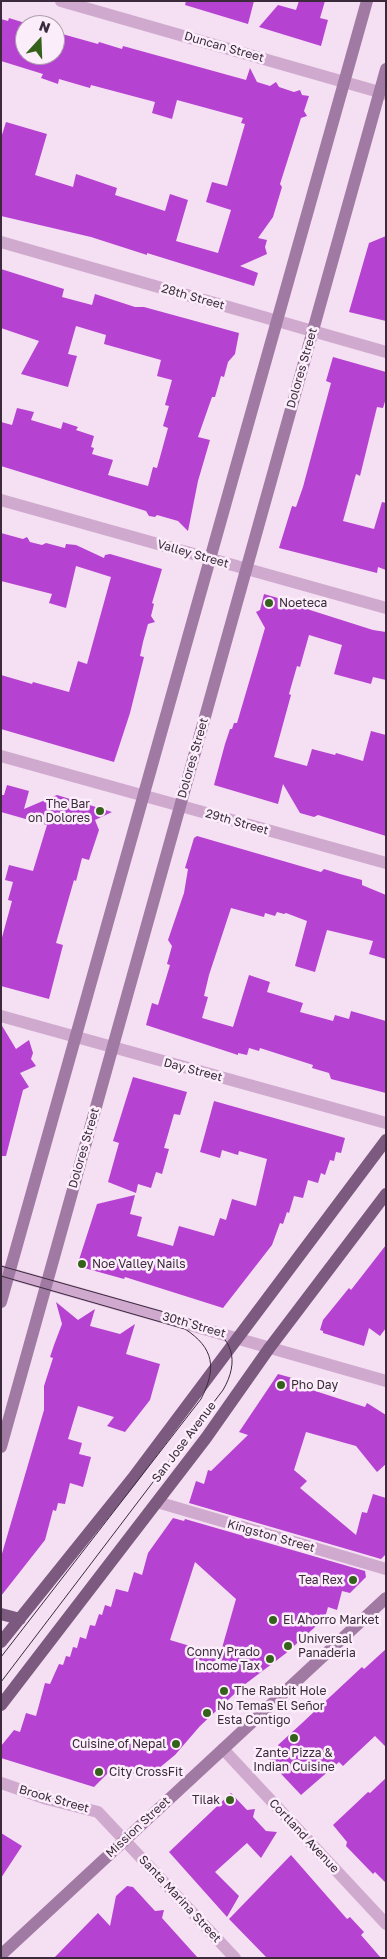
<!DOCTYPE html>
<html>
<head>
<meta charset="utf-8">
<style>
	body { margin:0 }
	#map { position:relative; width:387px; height:1959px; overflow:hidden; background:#f5dff3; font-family:"Golos Text",sans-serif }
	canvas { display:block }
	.frame { position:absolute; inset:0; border:2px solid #3a2a3c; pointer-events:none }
	.north { position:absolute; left:15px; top:15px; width:50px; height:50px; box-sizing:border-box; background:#fcedfa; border:1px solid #ae9fae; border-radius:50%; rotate:20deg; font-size:14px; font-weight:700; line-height:20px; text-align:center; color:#3a2a3c }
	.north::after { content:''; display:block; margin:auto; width:18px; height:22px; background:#35621b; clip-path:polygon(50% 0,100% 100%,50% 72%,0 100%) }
</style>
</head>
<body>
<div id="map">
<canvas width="387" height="1959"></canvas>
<div class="frame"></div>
<div class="north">N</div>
</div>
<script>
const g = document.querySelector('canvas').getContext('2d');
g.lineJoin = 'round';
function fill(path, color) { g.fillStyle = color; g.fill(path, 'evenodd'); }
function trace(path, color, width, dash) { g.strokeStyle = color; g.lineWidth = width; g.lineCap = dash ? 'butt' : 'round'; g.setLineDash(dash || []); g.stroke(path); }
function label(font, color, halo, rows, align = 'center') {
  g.font = font + ' "Golos Text",sans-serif'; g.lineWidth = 5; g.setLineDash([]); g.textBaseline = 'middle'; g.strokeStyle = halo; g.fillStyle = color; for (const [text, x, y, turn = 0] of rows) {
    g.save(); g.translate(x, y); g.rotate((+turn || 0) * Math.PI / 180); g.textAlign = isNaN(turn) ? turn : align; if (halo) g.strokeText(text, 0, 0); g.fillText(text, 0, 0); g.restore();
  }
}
const building = new Path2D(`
	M186 1H254L248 24 185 5Z
	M299 1H325L320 18 328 20 321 46 259 27 278 5 296 10Z
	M9 18 25 23V55H55V32L98 44 99 42 122 49 123 46 246 80 250 68 257 82 270 86 276 82 279 87 294 92 300 90 302 95 309 96 304 111 307 116 301 118 280 184 282 187 273 217 258 238 267 240 265 247 267 254 240 266 258 273 254 286 147 253V255L91 237 1 216V138L6 122 47 134 35 175 73 187 76 174 117 188 115 195 165 211 170 194 188 200 176 241 218 253 231 210 206 202 212 182 227 186 245 124 241 123 243 118 177 100 172 119 152 113 155 102 91 85 90 88 59 79 58 84 41 78 43 74 1 61V19L8 21Z
	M386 236V321L349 312 369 243Z
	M1 269 64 289 62 297 92 305 95 294 135 307H144L239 333 235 354 228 362 224 377 221 376 215 397H212L198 437 210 440 198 481 188 531 178 521 157 515 155 517 149 516 146 511 1 466V422L12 425 17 408 34 412 31 420 61 429 63 422 78 427 76 430 94 436 91 447 94 448 92 454 113 460 108 475 148 486 153 467 157 468 168 428 163 426 169 406 165 405 172 380 157 376 161 360 104 344 106 335 76 326 68 354 77 356 68 387 21 374 39 341 1 328Z
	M333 357 386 372V398L383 408 377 407 360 476 356 474 343 521 374 529 382 502 386 503V570L378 567 377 573 279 548 292 506 296 507 303 487 331 383 326 381Z
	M1 533 23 539 27 537 30 542 42 545 46 543 65 548 66 544 76 545 104 558 105 555 110 554 162 569 152 603 154 604 151 616 155 622 148 624 143 642 140 656 144 657 130 713 114 762 1 729V675L32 684 33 682 69 692 78 661 87 664 111 577 76 566 66 608 49 603 52 594 1 581Z
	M264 594 285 600 290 607 298 604 310 610 373 630 386 632V680L373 677 371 684 334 674 342 645 309 635 300 667 297 666 289 694 291 695 274 757 307 766 312 749 335 755 336 753 363 761 371 731 386 735V836L318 815 314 817 300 813 283 784 278 804 214 785 225 744 230 729H232L234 723H237L265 628 256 612 260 610Z
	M7 785 29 791 24 809 57 795 112 812 95 820 99 830 89 860 82 858 76 881 74 880 56 943 63 945 49 999 1 986V941L12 901 8 900 13 882 5 880 9 865 33 871 47 825 1 812V795H4Z
	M197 836 321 872 324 869 340 874 362 880V885L386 895V959L369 954 373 941 327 930 315 972 295 966 307 921 286 913 284 914 277 912 275 916 265 913 264 917 231 908 209 975 204 996 208 997 202 1018 233 1027 249 975 270 982 267 992 303 1003 300 1012 333 1021 335 1015 349 1019 351 1011 386 1021V1093L331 1079 329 1073 312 1068 313 1065 260 1048 259 1051 249 1048 247 1055 238 1053V1055L146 1025 152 1003 158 1005 170 965 167 964 172 946 168 940 184 893 188 869 185 868 194 838Z
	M1 1024 16 1049 29 1040 33 1053 31 1059 36 1066 20 1073 29 1087 23 1090 6 1156H1Z
	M133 1077 187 1092 180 1115 174 1114 164 1148 169 1149 162 1174 156 1172 151 1188 138 1184 136 1193 108 1182 119 1143 113 1141Z
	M214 1101 345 1138 341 1153 336 1152 334 1161 330 1160 325 1175 321 1173 318 1183 308 1180 303 1198 294 1196 289 1213 287 1212 283 1224 280 1223 272 1245 223 1308 125 1277 124 1279 77 1266 97 1204 135 1195 130 1214 142 1217 137 1236 173 1246 179 1226 214 1236 220 1218 226 1220 232 1199 256 1206 267 1159 239 1151 238 1155 222 1150 220 1158 200 1152Z
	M386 1245V1328L380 1336 369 1328 364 1346 323 1333V1331L320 1330 323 1320 349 1288 351 1290Z
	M56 1302 78 1320 95 1309 90 1326 120 1334 135 1324 126 1354 160 1364 150 1400 125 1432 107 1426 114 1417 78 1406 68 1439 82 1443 79 1454 91 1457 83 1487 70 1483 65 1504 58 1503 56 1511 53 1510 45 1540 1 1596V1557L44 1410V1386L53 1358 50 1357 54 1345 62 1324Z
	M278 1374 303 1381 302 1385 313 1388 312 1390 365 1407 367 1403 386 1415V1464L377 1472 356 1446 306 1432 294 1470 307 1481 300 1488 356 1535 362 1512 367 1513 373 1494 386 1498V1554L381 1559 189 1503 196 1481 204 1484 208 1470 211 1471 248 1435 239 1432Z
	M173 1518 184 1521 185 1519 365 1571 366 1577 350 1593 342 1591 337 1610 328 1607 326 1614 314 1628 285 1654 244 1685 200 1726 175 1755 153 1773 141 1769 131 1775 112 1769 94 1787 1 1758V1746L14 1730 20 1732 26 1713 36 1716 45 1683 50 1684 59 1664 63 1665 66 1656 70 1657 73 1647 77 1648 80 1637 86 1639 90 1625 95 1626 99 1614 102 1615 105 1605 111 1607 116 1589 128 1592 134 1572 142 1575 148 1553ZM195 1562 236 1599 220 1655 170 1640Z
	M386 1649V1747L375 1736 343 1766 339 1762 301 1795 268 1760 280 1748 278 1745 301 1724 362 1667 364 1669Z
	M386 1778V1883L375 1872 373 1874 346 1846 347 1842 333 1825 368 1792 370 1793Z
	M231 1793 247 1810 255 1809 253 1817 266 1831 277 1832 261 1858 247 1843 215 1872 239 1896 227 1917 169 1852Z
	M1 1833 22 1846 1 1878Z
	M291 1855 347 1919 350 1917 364 1932 361 1935 381 1958H267L229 1919Z
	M127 1886 133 1887 155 1911 164 1910 162 1918 198 1958H54L98 1913 110 1926 116 1896Z`);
const minor = new Path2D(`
	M61 1 386 94
	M1 242 386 352
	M1 500 386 608
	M1 756 386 863
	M1 1016 386 1123
	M157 1502 386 1569
	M1 1783 47 1799 98 1812 235 1958`);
const tertiary = new Path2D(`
	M1 1271 386 1381
	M223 1749 386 1924`);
const secondary = new Path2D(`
	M1 1302 367 1
	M1 1447 386 69
	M1 1955 386 1598`);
const primary = new Path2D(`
	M1 1614 20 1619
	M1 1642 132 1479 386 1140
	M1 1705 206 1438 270 1347 386 1194`);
const tram = new Path2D(`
	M1 1266 203 1323C233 1337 240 1361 223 1390L1 1682
	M1 1276 185 1329C214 1348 217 1368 201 1399L1 1657`);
const markers = [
	[269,603,5,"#35621b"],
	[100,811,5,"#35621b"],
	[82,1264,5,"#35621b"],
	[281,1385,5,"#35621b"],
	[353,1580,5,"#35621b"],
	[273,1620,5,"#35621b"],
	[288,1646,5,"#35621b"],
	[270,1659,5,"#35621b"],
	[224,1691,5,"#35621b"],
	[207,1713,5,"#35621b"],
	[294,1738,5,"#35621b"],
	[176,1744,5,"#35621b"],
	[99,1772,5,"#35621b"],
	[230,1800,5,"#35621b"]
];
const streetNames = [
	["Duncan Street",224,47,16],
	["28th Street",193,297,16],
	["Dolores Street",302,368,-74],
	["Valley Street",193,554,16],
	["Dolores Street",193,758,-74],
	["29th Street",237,822,16],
	["Day Street",193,1070,15],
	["Dolores Street",84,1148,-74],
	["30th Street",194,1325,16],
	["San Jose Avenue",184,1442,-53],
	["Kingston Street",271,1536,16],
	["Brook Street",54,1799,16],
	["Mission Street",138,1827,-43],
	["Cortland Avenue",304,1836,47],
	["Santa Marina Street",180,1899,47]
];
const poiNames = [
	["Noeteca",279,603],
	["The Bar",90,804,"right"],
	["on Dolores",90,818,"right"],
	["Noe Valley Nails",92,1264],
	["Pho Day",291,1385],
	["Tea Rex",343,1580,"right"],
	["El Ahorro Market",283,1620],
	["Universal",298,1639],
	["Panaderia",298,1653],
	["Conny Prado",260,1652,"right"],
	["Income Tax",260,1666,"right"],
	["The Rabbit Hole",234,1691],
	["No Temas El Señor",217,1706],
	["Esta Contigo",217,1720],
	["Cuisine of Nepal",166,1744,"right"],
	["Zante Pizza &",294,1753,"center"],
	["Indian Cuisine",294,1767,"center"],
	["City CrossFit",109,1772],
	["Tilak",220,1800,"right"]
];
fill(building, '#b642d1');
trace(minor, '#cfaace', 12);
trace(tertiary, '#cfaace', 12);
trace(secondary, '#a17aa3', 12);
trace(primary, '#7c5a7f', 12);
trace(tram, '#3a2a3c', 1);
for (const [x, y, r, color] of markers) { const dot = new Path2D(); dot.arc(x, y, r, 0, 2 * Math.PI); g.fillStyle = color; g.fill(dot); trace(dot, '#fcedfa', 2); }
label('12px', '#3a2a3c', '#fcedfa', streetNames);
label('12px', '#3a2a3c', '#fcedfa', poiNames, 'left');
</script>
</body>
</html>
